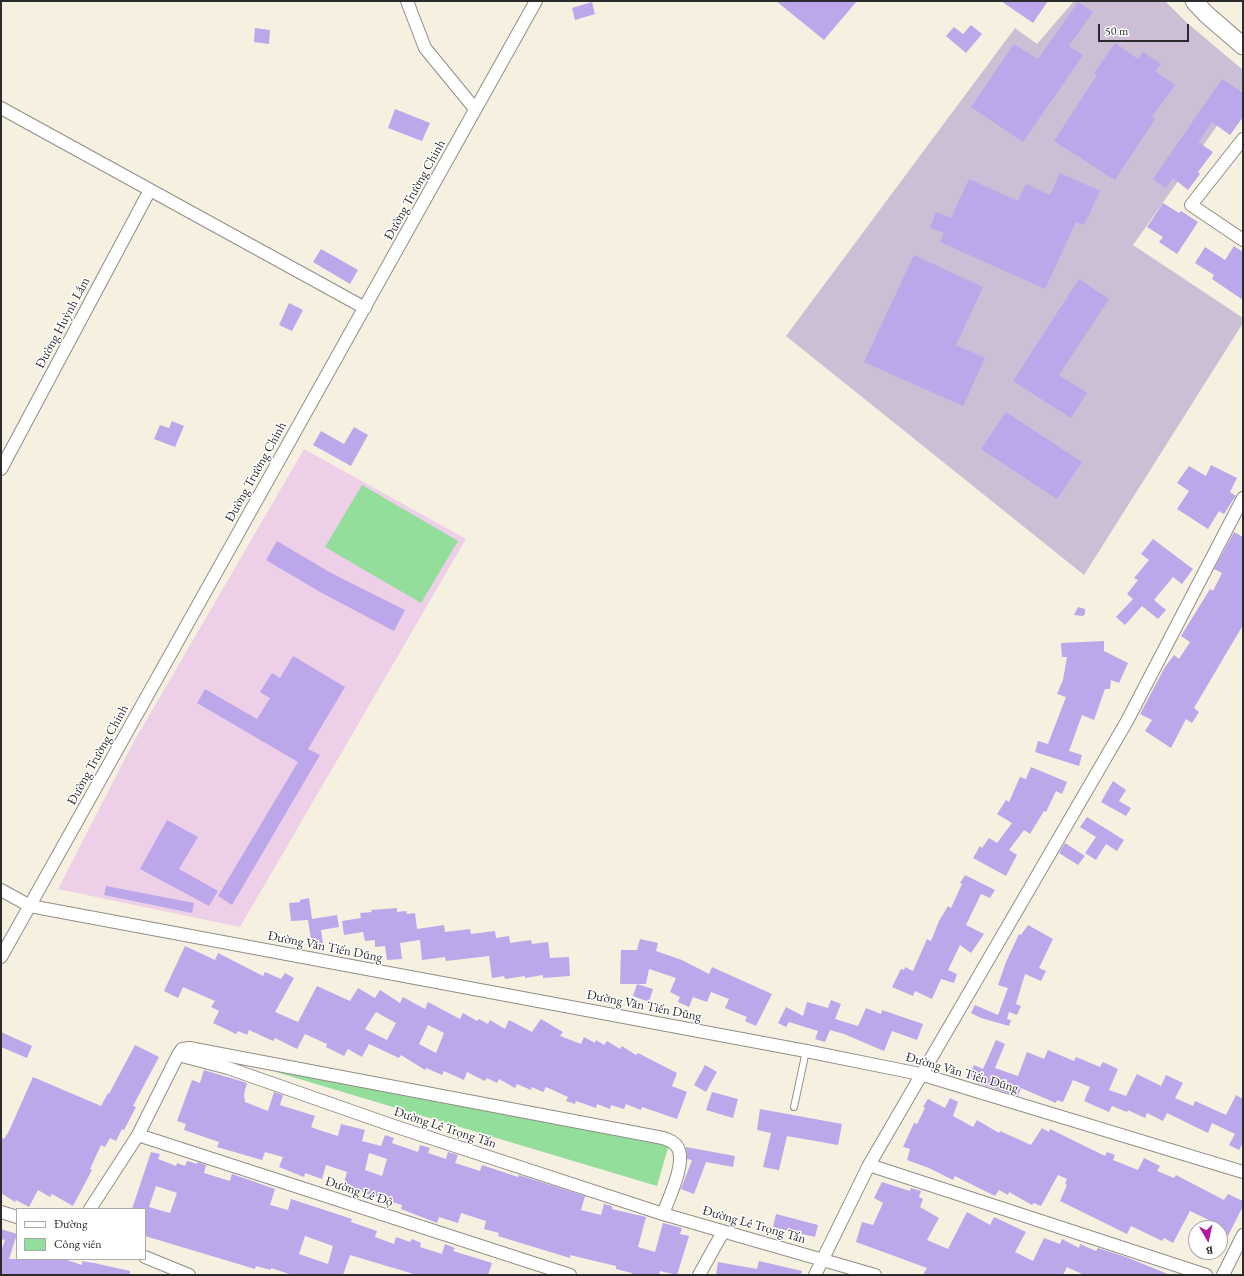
<!DOCTYPE html>
<html>
<head>
<meta charset="utf-8">
<style>
	body { margin:0 }
	#map { position:relative; width:1244px; height:1276px; overflow:hidden; background:#f6f0e0; font-family:"EB Garamond",serif }
	canvas { display:block }
	.frame { position:absolute; inset:0; border:2px solid #2b2b2b; pointer-events:none }
	.legend { position:absolute; left:16px; top:1208px; width:130px; height:52px; box-sizing:border-box; background:#fff; border:1px solid #aaa; margin:0; padding:5px 7px; list-style:none; font-size:12px; color:#2b2b2b }
	.legend li { display:flex; align-items:center; gap:8px; height:20px }
	.legend b { width:20px; border:1px solid #aaa }
	.north { position:absolute; left:1188px; top:1220px; width:40px; height:40px; box-sizing:border-box; background:#fff; border:1px solid #aaa; border-radius:50%; rotate:171deg; font-size:11px; font-weight:700; line-height:16px; text-align:center; color:#2b2b2b }
	.north::after { content:''; display:block; margin:auto; width:14px; height:18px; background:#b5179e; clip-path:polygon(50% 0,100% 100%,50% 72%,0 100%) }
	.scale { position:absolute; left:1098px; top:24px; width:91px; height:18px; box-sizing:border-box; border:2px solid #2b2b2b; border-top:0; padding-left:5px; font-size:12px; line-height:14px; white-space:nowrap; color:#2b2b2b; -webkit-text-stroke:3px #fff; paint-order:stroke }
</style>
</head>
<body>
<div id="map">
<canvas width="1244" height="1276"></canvas>
<div class="frame"></div>
<ul class="legend">
<li><b style="height:5px;background:#fff"></b>Đường</li>
<li><b style="height:11px;background:#93de9a"></b>Công viên</li>
</ul>
<div class="north">B</div>
<div class="scale">50 m</div>
</div>
<script>
const g = document.querySelector('canvas').getContext('2d');
g.lineJoin = 'round';
function fill(path, color) { g.fillStyle = color; g.fill(path, 'evenodd'); }
function trace(path, color, width, dash) { g.strokeStyle = color; g.lineWidth = width; g.lineCap = dash ? 'butt' : 'round'; g.setLineDash(dash || []); g.stroke(path); }
function label(font, color, halo, rows, align = 'center') {
  g.font = font + ' "EB Garamond",serif'; g.lineWidth = 3; g.setLineDash([]); g.textBaseline = 'middle'; g.strokeStyle = halo; g.fillStyle = color; for (const [text, x, y, turn = 0] of rows) {
    g.save(); g.translate(x, y); g.rotate((+turn || 0) * Math.PI / 180); g.textAlign = isNaN(turn) ? turn : align; if (halo) g.strokeText(text, 0, 0); g.fillText(text, 0, 0); g.restore();
  }
}
const built = new Path2D(`
	M304 449 466 539 240 927 58 889 132 745Z`);
const industrial = new Path2D(`
	M1074 1H1165L1186 22 1243 70V89L1133 245 1243 318V323L1084 575 786 336 1015 28 1037 44Z`);
const green = new Path2D(`
	M362 485 458 541 421 603 325 547Z
	M278 1068 669 1144 657 1186 276 1072Z`);
const building = new Path2D(`
	M776 1H857L824 40Z
	M1001 1H1048L1033 23Z
	M592 2 595 14 575 20 572 8Z
	M1078 2 1093 12 1069 46 1083 55 1023 142 971 107 1014 44 1038 59Z
	M971 25 982 34 966 53 946 36 954 27 963 34Z
	M255 28 270 30 269 44 254 42Z
	M1115 43 1138 59 1143 52 1161 64 1155 71 1175 85 1152 117 1155 119 1115 180 1054 141 1097 75 1094 73Z
	M1222 79 1243 93V117L1230 135 1212 122 1198 142 1213 152 1198 172 1200 174 1188 190 1173 178 1166 188 1153 179Z
	M395 109 430 123 422 141 388 128Z
	M1060 173 1100 191 1084 225 1076 222 1045 289 940 242 944 233 930 228 936 212 951 218 969 179 1018 201 1026 184 1050 195Z
	M1163 203 1179 213 1181 211 1198 222 1177 254 1159 242 1163 237 1147 227Z
	M1234 246 1243 252V300L1212 279 1214 275 1195 263 1205 247 1225 260Z
	M321 249 358 270 350 284 313 262Z
	M914 255 983 287 956 345 985 358 963 406 864 362Z
	M1079 279 1109 299 1059 375 1087 393 1071 418 1013 381Z
	M289 303 303 310 292 331 279 325Z
	M1006 412 1082 462 1057 499 981 449Z
	M172 421 184 426 175 447 154 439 160 425 169 428Z
	M354 427 368 435 351 466 313 445 321 431 344 444Z
	M1211 465 1237 478 1230 492 1236 496 1233 500 1224 514 1219 511 1208 529 1177 509 1189 491 1177 483 1189 466 1206 476Z
	M1234 532 1243 537V625L1194 708 1199 712 1192 723 1186 719 1171 748 1145 731 1152 720 1140 714 1165 667 1174 655 1179 659 1190 642 1181 636 1210 589 1213 591 1222 573 1214 569Z
	M1153 539 1193 569 1182 584 1173 577 1154 600 1166 610 1158 619 1142 606 1125 625 1116 617 1133 599 1127 594 1138 580 1134 578 1149 560 1141 554Z
	M277 541 331 573 405 610 394 631 320 592 266 560Z
	M1078 607 1085 609V614L1083 616 1074 615Z
	M1104 641V651L1128 663 1119 683 1111 680 1110 689H1105L1094 720 1082 715 1069 751 1082 755 1079 766 1035 752 1038 741 1048 744 1066 697 1057 694 1063 680 1067 657H1062L1061 643Z
	M293 656 345 687 308 749 320 755 232 905 218 896 298 762 197 703 205 689 257 719 270 698 260 692 272 673 280 678Z
	M1031 767 1067 782 1062 794 1056 791 1046 812 1044 811 1030 834 1024 830 1009 850 1017 855 1006 876 973 858 980 846 982 848 989 838 997 843 1012 823 997 814 1006 800 1009 802 1020 777 1026 779Z
	M1113 781 1126 790 1119 801 1131 808 1126 816 1101 802Z
	M1087 817 1124 840 1117 851 1106 844 1096 860 1085 853 1096 837 1080 827Z
	M167 820 198 837 179 869 218 891 209 906 140 869Z
	M1065 843 1085 856 1078 865 1059 853Z
	M965 875 995 890 990 898 981 894 966 925 984 934 971 953 960 945 948 970 957 974 954 983 941 979 932 999 915 991 913 996 892 987 901 969 904 970 905 967 913 971 927 939 931 941 939 921 948 906 951 908 962 884 960 883Z
	M106 886 194 903 192 913 104 895Z
	M309 898 312 919 337 915 339 927 321 930 323 944 312 945 308 920 291 921 289 903 300 902V900Z
	M397 908V912L406 911 407 914 415 913 417 929 444 925 445 932 470 929 471 934 495 931 496 938 509 936 510 943 531 940 532 944 548 942 550 958 569 957 570 976 543 978V975L525 978V976L505 979 504 976 492 978 489 956 446 961 445 957 422 960 420 940 400 943 402 959 387 960 385 946 375 947V940L365 941 363 932 344 935 342 921 361 918 360 913 372 912 371 910Z
	M1028 925 1053 939 1039 968 1046 971 1041 981 1025 974 1016 1004 1021 1006 1017 1015 1009 1012 1007 1019 1011 1020 1009 1026 981 1018 971 1013 975 1005 998 1015 1008 988 998 985 1006 962 1019 934 1021 935Z
	M640 939 658 943 656 951 682 960 709 974 712 967 772 994 756 1026 745 1021 747 1017 725 1008 729 999 711 992 707 1002 693 997 689 1007 678 1002 680 997 670 992 676 978 649 969 646 984H637L653 989 649 1002 633 996 637 984H620L621 950H637Z
	M185 946 215 960 218 953 263 976 265 972 281 979 285 973 294 978 275 1012 298 1022 317 986 350 1001 358 988 375 998 380 990 400 1003 403 997 425 1009 428 1002 460 1019 463 1013 477 1021 479 1019 488 1024 490 1020 505 1029 509 1020 532 1032 541 1019 563 1032 560 1036 581 1044 584 1037 595 1043 596 1040 604 1045 607 1041 620 1049 622 1046 636 1055 638 1053 677 1073 672 1086 687 1092 677 1119 642 1107 641 1110 626 1104 624 1109 611 1105 610 1109 597 1104 596 1108 576 1101 575 1104 566 1101 568 1097 546 1087 543 1092 532 1087 531 1090 517 1084 515 1088 499 1079 497 1083 487 1078 485 1081 467 1072 464 1080 444 1071 442 1075 426 1068 425 1070 401 1055 399 1058 369 1044 362 1057 348 1049 344 1056 326 1047 327 1044 305 1034 297 1049 275 1038 273 1041 249 1030 247 1035 238 1031 236 1034 213 1023 219 1011 211 1007 215 1001 183 987 178 998 164 991ZM376 1012 396 1023 387 1040 365 1029ZM428 1025 444 1033 436 1053 419 1044Z
	M831 1000 841 1004 835 1019 858 1026 866 1008 881 1014 882 1010 923 1024 917 1040 892 1031 884 1051 844 1034 830 1030 825 1042 815 1039 818 1031 789 1022 786 1027 778 1023 786 1007 803 1016 807 1002 828 1008Z
	M1 1032 32 1046 27 1058 1 1047Z
	M996 1040 1005 1044 995 1068 1018 1076 1027 1052 1044 1059 1048 1050 1074 1061 1076 1057 1100 1067 1103 1062 1118 1069 1109 1090 1126 1096 1137 1074 1161 1086 1166 1075 1183 1083 1175 1098 1193 1106 1195 1101 1226 1115 1236 1095 1243 1099V1143L1239 1150 1229 1145 1235 1134 1212 1123 1208 1133 1167 1113 1163 1121 1147 1113 1145 1118 1128 1110 1127 1112 1112 1106 1109 1112 1084 1101 1090 1087 1073 1080 1063 1102 1057 1100 1056 1103 1021 1088 1018 1096 977 1083 978 1080 969 1076 974 1065 983 1069Z
	M135 1045 159 1057 133 1106 136 1107 124 1130 122 1129 116 1141 110 1138 105 1147 101 1145 90 1169 92 1170 73 1206 52 1194 50 1197 38 1190 29 1207 16 1200 15 1202 1 1193V1137L4 1139 9 1131 33 1077 101 1106 108 1093 109 1094Z
	M705 1065 717 1072 706 1092 694 1085Z
	M204 1070 247 1083 244 1094 245 1102 268 1111 274 1092 283 1095 280 1105 315 1116 311 1127 319 1130 338 1136 341 1124 365 1130 362 1141 381 1146 385 1135 394 1138 392 1143 418 1152 420 1145 430 1148 428 1153 446 1159 448 1152 458 1155 455 1163 480 1171 482 1165 518 1177 519 1175 585 1196 581 1210 601 1215 604 1204 612 1206V1209L646 1217 638 1247 655 1252 663 1223 682 1228 680 1234 689 1236 677 1275 660 1271 659 1275H631L632 1273 616 1269V1266L570 1255V1258L498 1236 499 1233 484 1229 486 1221 461 1213 458 1223 439 1217 437 1223 401 1209 402 1205 343 1186 347 1172 326 1165 322 1179 305 1173 304 1177 279 1167 283 1157 265 1152 262 1160 217 1147 219 1142 184 1130 186 1124 177 1121 192 1080 200 1083ZM369 1153 387 1159 382 1176 365 1170Z
	M712 1092 738 1099 733 1118 706 1110Z
	M950 1098 958 1102 953 1116 973 1127 977 1120 999 1133 1000 1131 1031 1145 1042 1128 1049 1132 1050 1129 1105 1156 1107 1152 1115 1155 1113 1160 1138 1170 1144 1158 1160 1166 1157 1171 1174 1178 1176 1175 1224 1200 1228 1194 1243 1201V1206L1227 1238 1220 1236V1228H1207L1209 1220 1190 1211 1173 1243 1164 1238 1162 1241 1131 1226 1127 1234 1060 1201 1067 1185 1065 1184 1067 1179 1058 1175 1041 1206 1034 1203 1032 1205 1009 1192 1008 1195 999 1190 995 1196 955 1176 953 1180 929 1168 907 1160 910 1149 903 1147 914 1123 917 1124 925 1108 923 1107 928 1099 945 1108Z
	M760 1109 842 1124 838 1145 787 1136 779 1170 763 1167 771 1133 757 1130Z
	M686 1147 735 1156 733 1167 706 1162 694 1194 681 1189 692 1160 687 1159Z
	M151 1152 160 1154 158 1159 176 1166 177 1163 185 1166 187 1161 197 1164V1162L206 1165 204 1173 230 1181 232 1174 275 1189 270 1205 288 1210 291 1199 352 1219 351 1222 377 1231 375 1237 394 1244 396 1237 410 1242 412 1239 421 1243 420 1247 442 1254 445 1244 455 1248 453 1251 492 1263 488 1275H417L350 1255 343 1275H292L271 1268V1270L256 1266 255 1269 145 1236V1209H132ZM156 1186 177 1193 170 1213 149 1207ZM305 1236 333 1246 328 1264 299 1254Z
	M882 1182 910 1191 911 1188 921 1191 919 1197 923 1199 920 1207 939 1218 927 1240 948 1249 967 1212 990 1225 994 1217 1026 1232 1015 1252 1033 1261 1044 1238 1060 1244 1062 1239 1079 1248 1080 1244 1096 1251 1098 1248 1126 1257 1170 1275H1084L1067 1267 1063 1275H923L927 1268 856 1242 862 1222 873 1225 883 1203 874 1198Z
	M776 1214 818 1225 815 1237 773 1227Z
	M1 1229 17 1234 9 1259H64L82 1265V1261L94 1263 130 1271V1275H1V1252L5 1240 1 1239Z
	M759 1261 802 1271 801 1275H716L718 1262 757 1269Z`);
const service = new Path2D(`
	M794 1107 806 1051`);
const minor = new Path2D(`
	M407 1 425 48 475 109
	M1 108 365 308
	M1243 139 1191 205 1243 240
	M1 469 150 190
	M1 890 30 906 806 1051 920 1074 1243 1172
	M1 957 536 1
	M178 1055 228 1068 394 1126 663 1214 875 1275
	M138 1135 570 1275
	M869 1165 1206 1275
	M90 1209 138 1135 178 1055 182 1049 189 1048 663 1138C669 1140 675 1142 678 1148 686 1164 669 1197 663 1214
	M1 1212 17 1217
	M145 1257 189 1275
	M699 1275 723 1232
	M815 1275 869 1165 1127 721 1243 498
	M1223 1275 1243 1235`);
const secondary = new Path2D(`
	M1194 1 1206 14 1243 46`);
const streetNames = [
	["Đường Trường Chinh",415,190,-61],
	["Đường Huỳnh Lắm",63,323,-62],
	["Đường Trường Chinh",256,472,-61],
	["Đường Trường Chinh",98,755,-61],
	["Đường Văn Tiến Dũng",325,947,11],
	["Đường Văn Tiến Dũng",644,1006,11],
	["Đường Văn Tiến Dũng",962,1073,16],
	["Đường Lê Trọng Tấn",445,1128,18],
	["Đường Lê Độ",359,1192,18],
	["Đường Lê Trọng Tấn",754,1225,16]
];
fill(built, '#edd0e8');
fill(industrial, '#ccbed4');
fill(green, '#93de9a');
fill(building, '#bca7eb');
trace(service, '#908e86', 8);
trace(minor, '#908e86', 14);
trace(secondary, '#908e86', 19);
trace(service, '#fff', 6);
trace(minor, '#fff', 12);
trace(secondary, '#fff', 17);
label('13px', '#2b2b2b', '#fff', streetNames);
</script>
</body>
</html>
